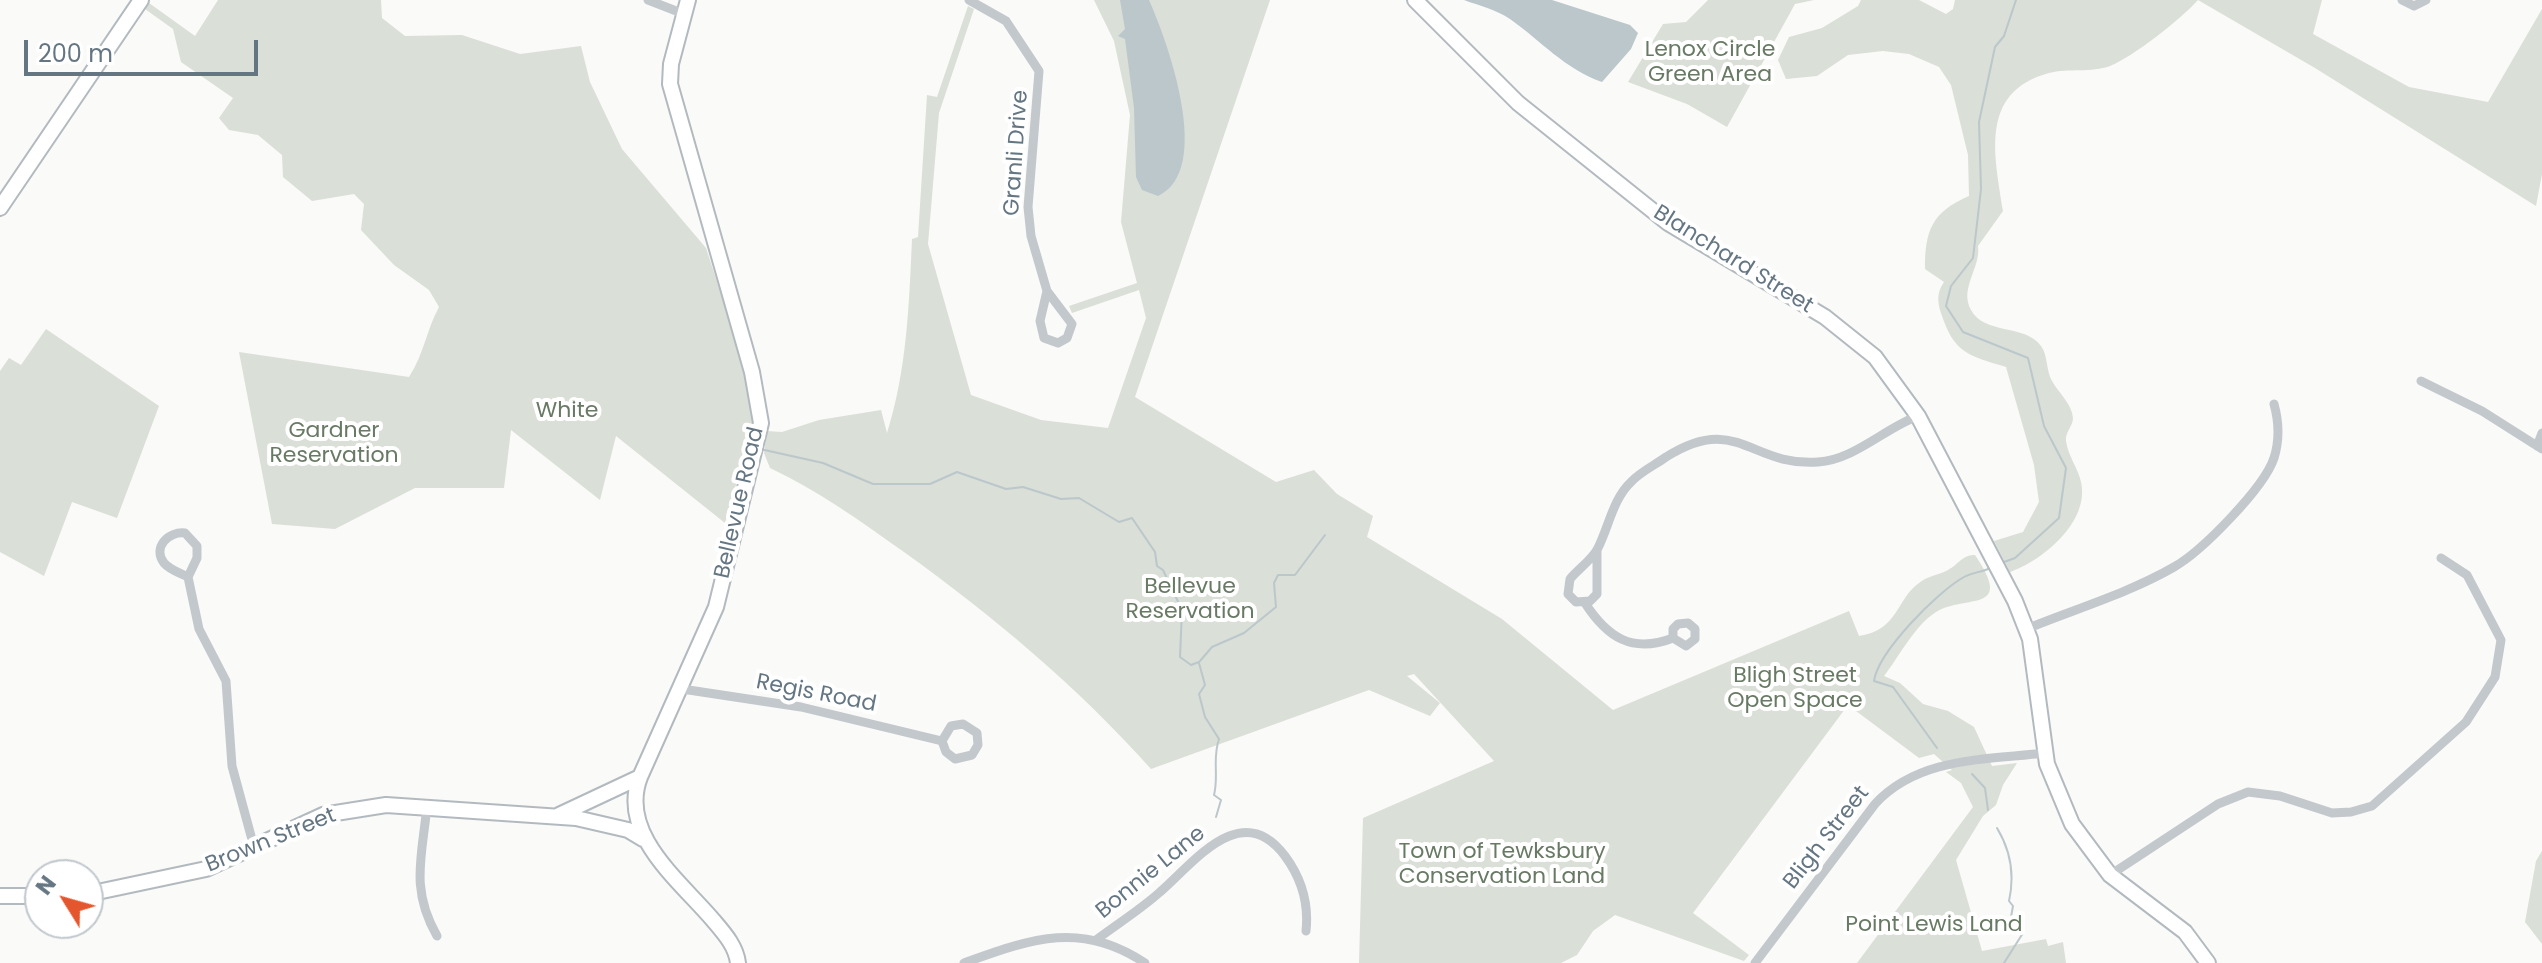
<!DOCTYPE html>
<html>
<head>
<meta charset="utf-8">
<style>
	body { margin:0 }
	#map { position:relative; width:2542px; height:963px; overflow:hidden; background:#fafaf8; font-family:Poppins,sans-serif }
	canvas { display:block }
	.north { position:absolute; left:24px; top:859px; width:80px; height:80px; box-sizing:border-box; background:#fff; border:2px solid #c1c8cd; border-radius:50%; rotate:307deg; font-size:22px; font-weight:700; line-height:32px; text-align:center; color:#657683 }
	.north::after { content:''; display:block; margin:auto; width:28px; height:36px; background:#e4572e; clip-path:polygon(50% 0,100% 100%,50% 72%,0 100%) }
	.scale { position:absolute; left:24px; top:40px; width:234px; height:36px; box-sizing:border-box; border:4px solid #657683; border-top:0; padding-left:10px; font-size:24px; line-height:28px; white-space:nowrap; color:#657683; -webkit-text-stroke:6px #fff; paint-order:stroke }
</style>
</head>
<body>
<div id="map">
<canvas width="2542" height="963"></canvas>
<div class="north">N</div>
<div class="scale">200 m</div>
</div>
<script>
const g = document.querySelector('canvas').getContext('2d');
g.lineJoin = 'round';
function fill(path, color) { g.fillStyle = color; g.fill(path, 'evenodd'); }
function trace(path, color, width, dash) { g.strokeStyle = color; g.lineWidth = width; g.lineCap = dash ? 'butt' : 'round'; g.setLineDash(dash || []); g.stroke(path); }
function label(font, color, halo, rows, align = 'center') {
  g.font = font + ' Poppins,sans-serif'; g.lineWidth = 8; g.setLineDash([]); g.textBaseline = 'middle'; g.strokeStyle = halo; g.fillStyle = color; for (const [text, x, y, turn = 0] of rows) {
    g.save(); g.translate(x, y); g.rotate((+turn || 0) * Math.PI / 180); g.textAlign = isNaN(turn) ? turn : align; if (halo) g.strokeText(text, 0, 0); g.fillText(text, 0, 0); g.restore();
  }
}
const green = new Path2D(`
	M218 0H381L382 18 405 36 462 35 520 54 581 46 590 82 622 149 706 248 747 373 754 422 725 523 616 436 600 500 511 430 504 488H415L335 529 272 524 239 352 409 377C424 354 426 331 439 307L429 290 394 265 361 230 364 204 354 194 312 201 283 177 282 155 258 135 229 130 219 118 233 98 181 62 173 29 145 9 149 3 195 36Z
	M1094 0H1270L1135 397 1276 482 1314 470 1337 494 1373 516 1367 537 1502 619 1613 710 1849 611 1859 636C1899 630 1896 599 1919 583 1927 576 1939 575 1948 570 1959 564 1962 555 1975 555 2015 614 1966 594 1936 612 1915 625 1899 657 1884 676L1900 683 1923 704 1948 711 1974 727 1992 766 2017 763 2003 785 1996 805 1983 816 1956 860 1982 951 2046 939 2048 946 2063 942 2066 963H1857L1973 807 1961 783 1946 772 1952 770 1934 754 1919 758 1848 705 1693 913 1749 955 1744 961 1615 915 1593 931 1577 955 1561 963H1359L1363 818 1494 761 1414 674 1407 676 1440 703 1430 716 1369 690 1151 769C1077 686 993 616 904 552 860 521 819 491 770 468L764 453 767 431 782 432 819 420 881 410 887 433C907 369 909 305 912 239L918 237 927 95 937 97 968 6 974 9 939 113 928 244 971 395 1041 420 1108 428 1146 318 1139 290 1072 313 1069 306 1137 283 1121 222 1130 115 1114 41Z
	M1708 0H1814L1795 4 1727 127 1687 104 1628 82 1663 24 1686 22Z
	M1861 0H1919L1946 14 1953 9 1955 0H2322L2313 34 2409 87 2488 102 2542 9V174L2536 206 2315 68 2198 0C2182 18 2133 57 2110 66 2092 73 2068 68 2049 73 1978 92 1995 157 2003 211L1978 246C1981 268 1959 288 1971 310 1984 335 2026 324 2041 346 2048 355 2046 371 2052 381 2058 392 2072 404 2073 418 2073 426 2065 432 2066 441 2068 456 2078 468 2081 482 2090 522 2042 561 2010 572L1994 541 2023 532 2039 502 2034 465 2006 367C1967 355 1954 353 1941 313 1937 301 1937 292 1944 282L1925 269C1925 230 1932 212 1969 196L1968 155 1951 85 1939 67 1909 54 1883 51 1848 55 1817 76 1786 79 1778 60 1789 37 1822 28 1858 6Z
	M46 329 159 406 117 518 72 502 44 576 0 552V371L9 358 21 365Z
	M2542 851V944L2525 922 2536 861Z`);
const water = new Path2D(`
	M1120 0H1149C1168 43 1214 170 1158 196L1142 190 1136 177 1134 108 1125 39 1118 36 1125 29Z
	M1464 0H1552L1630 25 1638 33 1631 49 1602 82C1565 69 1541 41 1510 19 1495 9 1480 6 1464 0Z`);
const stream = new Path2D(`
	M760 449 823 463 873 484H930L957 472 1006 489 1023 487 1061 499 1079 498 1119 522 1132 518 1155 552 1157 566 1163 570 1182 610 1180 657 1191 665 1199 662
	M2004 562 2015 558 2059 518 2066 468 2044 426 2028 358 1963 332 1946 306 1951 286 1973 258 1981 189 1979 122 1995 47 2004 36 2016 0
	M1200 661 1212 647 1244 633 1276 607 1274 583 1278 575H1295L1325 535
	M1199 663 1205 685 1199 694 1205 717 1219 739C1212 759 1219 775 1214 795L1221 800 1216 817
	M1937 748 1893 687 1874 681C1878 652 1937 592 1964 577 1971 573 1981 572 1988 569
	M1972 774 1985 788 1988 810
	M1997 828C2011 851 2015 874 2009 901L2013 906 2011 917 2023 933 2004 963`);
const street = new Path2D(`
	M648 0 684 14
	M969 0 1006 21 1039 71 1028 207 1031 236 1047 291 1072 324 1067 338 1058 343 1044 338 1040 321 1047 291
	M2402 0 2414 6 2426 0
	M2421 381 2482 411 2542 449
	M2537 446 2542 433
	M1597 551V594L1590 601 1576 602 1568 594 1570 579C1578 569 1592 560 1598 548 1609 526 1613 499 1631 482 1640 472 1655 465 1666 457 1737 412 1750 467 1818 462 1854 460 1885 428 1918 416
	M188 577 197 558V546L185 533C169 531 152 547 164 563 170 570 180 573 188 577L199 629 226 681 232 766 254 847
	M1585 603C1607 637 1632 654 1673 638L1686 646 1695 639V629L1688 623 1678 624 1673 629V638
	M2026 629C2075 609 2129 593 2174 567 2202 551 2264 488 2274 458 2280 439 2279 422 2274 404
	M682 689 801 707 942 741 946 752 955 759 972 755 978 745 977 733 963 724 951 726 942 741
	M427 806C422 857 410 889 437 936
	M2110 875 2218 804 2248 792 2280 796 2332 813 2351 812 2372 806 2466 722 2495 677 2501 640 2467 575 2441 558
	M1096 940C1117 924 1140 910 1160 892 1193 864 1241 797 1285 856 1302 879 1309 903 1306 931
	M964 963C1031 939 1081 920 1145 963
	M1755 963 1875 804C1918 757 1985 760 2045 753`);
const secondary = new Path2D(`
	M688 0 671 64 670 84 752 372 761 423 716 607 640 777C618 834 680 881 713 920 724 933 736 946 738 963
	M1415 0 1518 103 1668 223 1825 317 1875 357 1918 416 2015 601 2030 639 2047 764 2072 824 2110 875 2185 932 2208 963
	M0 208 141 0
	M559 815 640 777
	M88 894 206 869 323 815 386 805 576 818 628 830 643 839
	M0 896H40`);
const parkNames = [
	["Lenox Circle",1710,50],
	["Green Area",1710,75],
	["White",567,411],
	["Gardner",334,431],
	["Reservation",334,456],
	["Bellevue",1190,587],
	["Reservation",1190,612],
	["Bligh Street",1795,676],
	["Open Space",1795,701],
	["Town of Tewksbury",1502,852],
	["Conservation Land",1502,877],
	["Point Lewis Land",1934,925]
];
const streetNames = [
	["Granli Drive",1017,153,-86],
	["Blanchard Street",1733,260,32],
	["Bellevue Road",740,503,-77],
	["Regis Road",816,694,11],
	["Bligh Street",1827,838,-52],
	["Brown Street",271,841,-22],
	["Bonnie Lane",1151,873,-39]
];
fill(green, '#dadfd7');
fill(water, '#bbc7cb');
trace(stream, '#bbc7cb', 2);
trace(secondary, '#b3babf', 18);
trace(street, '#c3c8cc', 9);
trace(secondary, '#fff', 14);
label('22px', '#687a64', '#fff', parkNames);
label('22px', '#657683', '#fff', streetNames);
</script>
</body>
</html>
